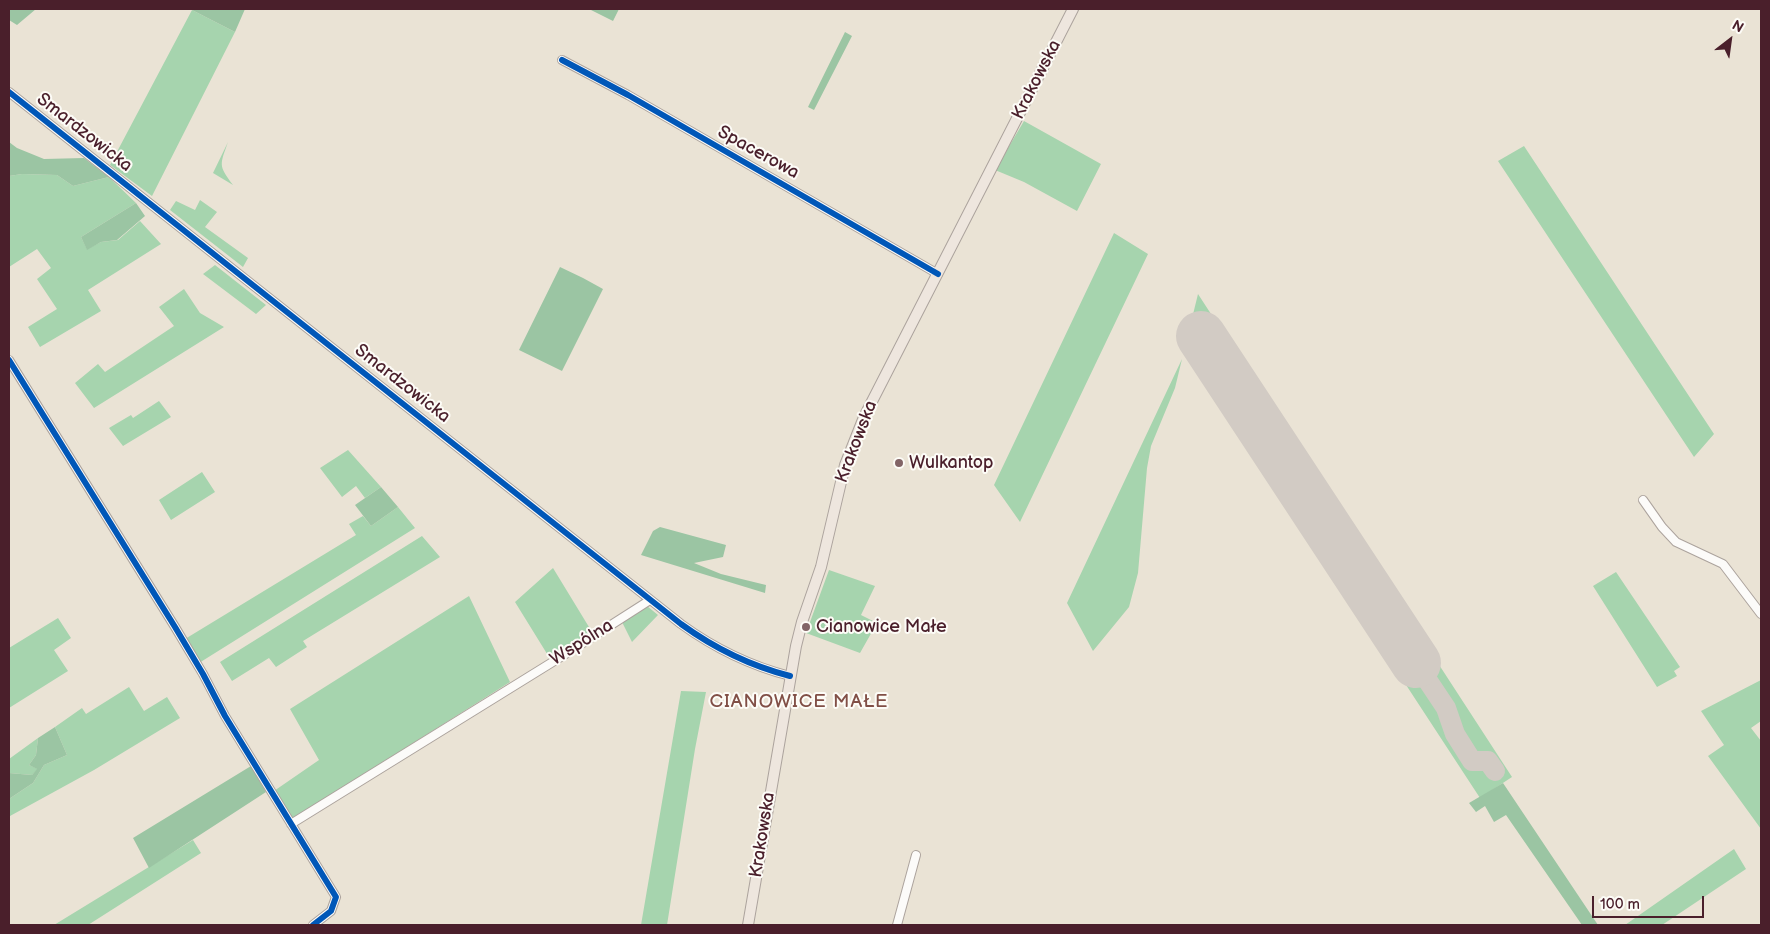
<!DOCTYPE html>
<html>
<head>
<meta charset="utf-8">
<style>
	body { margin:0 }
	#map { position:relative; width:1770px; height:934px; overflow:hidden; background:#eae3d5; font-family:"Balsamiq Sans",sans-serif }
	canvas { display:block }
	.frame { position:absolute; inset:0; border:10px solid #4a1f2b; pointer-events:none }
	.north { position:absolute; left:1705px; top:15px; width:50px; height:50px; -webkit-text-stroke:4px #fdfcf7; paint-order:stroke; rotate:30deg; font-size:14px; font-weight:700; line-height:20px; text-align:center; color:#4a1f2b }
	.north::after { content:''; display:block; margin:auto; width:18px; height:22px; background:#4a1f2b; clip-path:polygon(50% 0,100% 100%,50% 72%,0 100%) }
	.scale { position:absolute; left:1592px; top:896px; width:112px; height:22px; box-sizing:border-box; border:2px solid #4a1f2b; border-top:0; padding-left:6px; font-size:15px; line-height:18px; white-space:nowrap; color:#4a1f2b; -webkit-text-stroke:4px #fdfcf7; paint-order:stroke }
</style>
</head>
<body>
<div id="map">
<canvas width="1770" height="934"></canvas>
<div class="frame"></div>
<div class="north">N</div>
<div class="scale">100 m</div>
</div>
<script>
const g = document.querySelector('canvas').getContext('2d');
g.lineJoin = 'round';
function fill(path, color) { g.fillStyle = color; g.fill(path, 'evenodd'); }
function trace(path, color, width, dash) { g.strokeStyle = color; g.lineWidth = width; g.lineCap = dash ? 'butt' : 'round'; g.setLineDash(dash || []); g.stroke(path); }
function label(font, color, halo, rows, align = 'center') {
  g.font = font + ' "Balsamiq Sans",sans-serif'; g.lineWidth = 4; g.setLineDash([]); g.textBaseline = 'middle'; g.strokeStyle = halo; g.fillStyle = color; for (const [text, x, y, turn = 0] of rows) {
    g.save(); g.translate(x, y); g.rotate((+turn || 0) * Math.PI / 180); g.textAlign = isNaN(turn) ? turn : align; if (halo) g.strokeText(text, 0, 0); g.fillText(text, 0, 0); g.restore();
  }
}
const green = new Path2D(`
	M192 10 235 32 152 196 110 165Z
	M1024 121 1101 164 1077 211 1024 182 995 170Z
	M228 142C220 165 218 165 233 185L213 173Z
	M1524 146 1714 434 1694 457 1498 161Z
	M22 174 57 175 73 186 109 177 136 203 81 237 87 249 101 242 118 240 140 221 161 244 88 290 101 311 40 347 28 327 57 309 37 279 51 268 37 249 9 267V176Z
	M200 200 217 212 205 227 248 258 243 267 170 210 176 201 195 210Z
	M1114 233 1148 254 1020 522 994 485Z
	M215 265 266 305 256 314 203 274Z
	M184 289 200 313 224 327 94 408 75 383 98 364 105 372 174 326 159 307Z
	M1198 294 1512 777 1480 798 1185 347Z
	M1182 359 1175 388 1151 446 1147 468 1138 573 1129 607 1093 651 1067 603Z
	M159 401 171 417 123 446 109 428 131 415 133 418Z
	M348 450 381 487 365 498 356 486 342 497 320 468Z
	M202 472 215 492 171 520 159 500Z
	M398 507 415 528 199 663 185 639 356 535 349 524 363 516 371 526Z
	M422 536 440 557 303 641 307 647 276 667 269 658 232 681 220 662Z
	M553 568 592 632 549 657 515 602Z
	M829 570 875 586 861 615 877 623 860 653 806 633Z
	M1616 572 1680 667 1674 671 1677 676 1657 687 1593 586Z
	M469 596 510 682 293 819 274 791 319 760 290 709Z
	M647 606 658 615 632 642 622 622Z
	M58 618 71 638 54 650 68 671 9 708V648Z
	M1761 680V721L1751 728 1761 741V829L1708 756 1724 745 1701 711Z
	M129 687 144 711 167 697 180 718 94 770 10 816 9 818V799L33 783 44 765 67 755 55 727 82 708 86 714Z
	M681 691 706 692 695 749 667 925H641Z
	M38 738 36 755 29 765 38 769 32 775 9 773V759Z
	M193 840 201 853 88 925H54Z
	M1734 849 1746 869 1662 925H1625Z`);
const forest = new Path2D(`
	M9 9H36L17 25 9 20Z
	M192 9H245L235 32 192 10Z
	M589 9H619L613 21Z
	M845 32 852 36 814 110 808 107Z
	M9 142 17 148 44 159 84 158 109 177 73 186 57 175 22 174 9 176Z
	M136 203 145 216 117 240 101 242 87 250 81 237Z
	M560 267 583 278 603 289 562 371 519 350Z
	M381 487 398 507 371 526 355 505Z
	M660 527 726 545 723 557 694 563 721 574 766 585 765 593 641 555 653 531Z
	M55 727 67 755 44 765 33 783 9 799V773L32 775 37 769 29 765 36 755 38 738Z
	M251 766 266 792 149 868 133 838Z
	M1503 783 1598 925H1582L1506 815 1494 822 1485 806 1476 812 1469 803Z`);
const taxiway = new Path2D(`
	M1416 663 1446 708 1455 734 1472 761H1488L1495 771`);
const runway = new Path2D(`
	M1201 336 1416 663`);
const minor = new Path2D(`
	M562 60 628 95 938 274
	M9 92 681 624C714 648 751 666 790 676
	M9 360 175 627 203 674 225 716 336 897 331 911 313 925
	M1643 500 1662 527 1676 542 1723 564 1761 614
	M291 824 572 650 650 600
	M897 925 916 855`);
const major = new Path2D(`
	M748 925 796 646 802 622 821 567 845 465 864 417 1073 9`);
const cycleway = new Path2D(`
	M562 60 628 95 938 274
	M9 92 681 624C714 648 751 666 790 676
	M9 360 175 627 203 674 225 716 336 897 331 911 313 925`);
const markers = [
	[899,463,5,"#826466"],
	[806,627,5,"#826466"]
];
const streetNames = [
	["Krakowska",1037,80,-63],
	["Smardzowicka",84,133,38],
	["Spacerowa",758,153,29],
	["Smardzowicka",402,384,38],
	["Krakowska",857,442,-69],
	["Wspólna",582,643,-32],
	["Krakowska",763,835,-81]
];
const poiNames = [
	["Wulkantop",909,463],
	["Cianowice Małe",816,627]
];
const neighbourhoodNames = [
	["CIANOWICE MAŁE",799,702]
];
fill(green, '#a6d4ae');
fill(forest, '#9bc5a3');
trace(taxiway, '#d2cbc4', 20);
trace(runway, '#d2cbc4', 50);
trace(minor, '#aca39d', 10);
trace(major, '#aca39d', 12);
trace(minor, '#fcfbf9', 8);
trace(major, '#eee6de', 10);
trace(cycleway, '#0057b8', 6);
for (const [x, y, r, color] of markers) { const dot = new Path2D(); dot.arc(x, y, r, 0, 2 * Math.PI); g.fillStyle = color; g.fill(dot); trace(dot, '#fdfcf7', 2); }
label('18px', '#4a1f2b', '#fdfcf7', streetNames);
label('18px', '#4a1f2b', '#fdfcf7', poiNames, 'left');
g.letterSpacing = '1px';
label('19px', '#814f46', '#fdfcf7', neighbourhoodNames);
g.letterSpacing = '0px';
</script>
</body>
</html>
